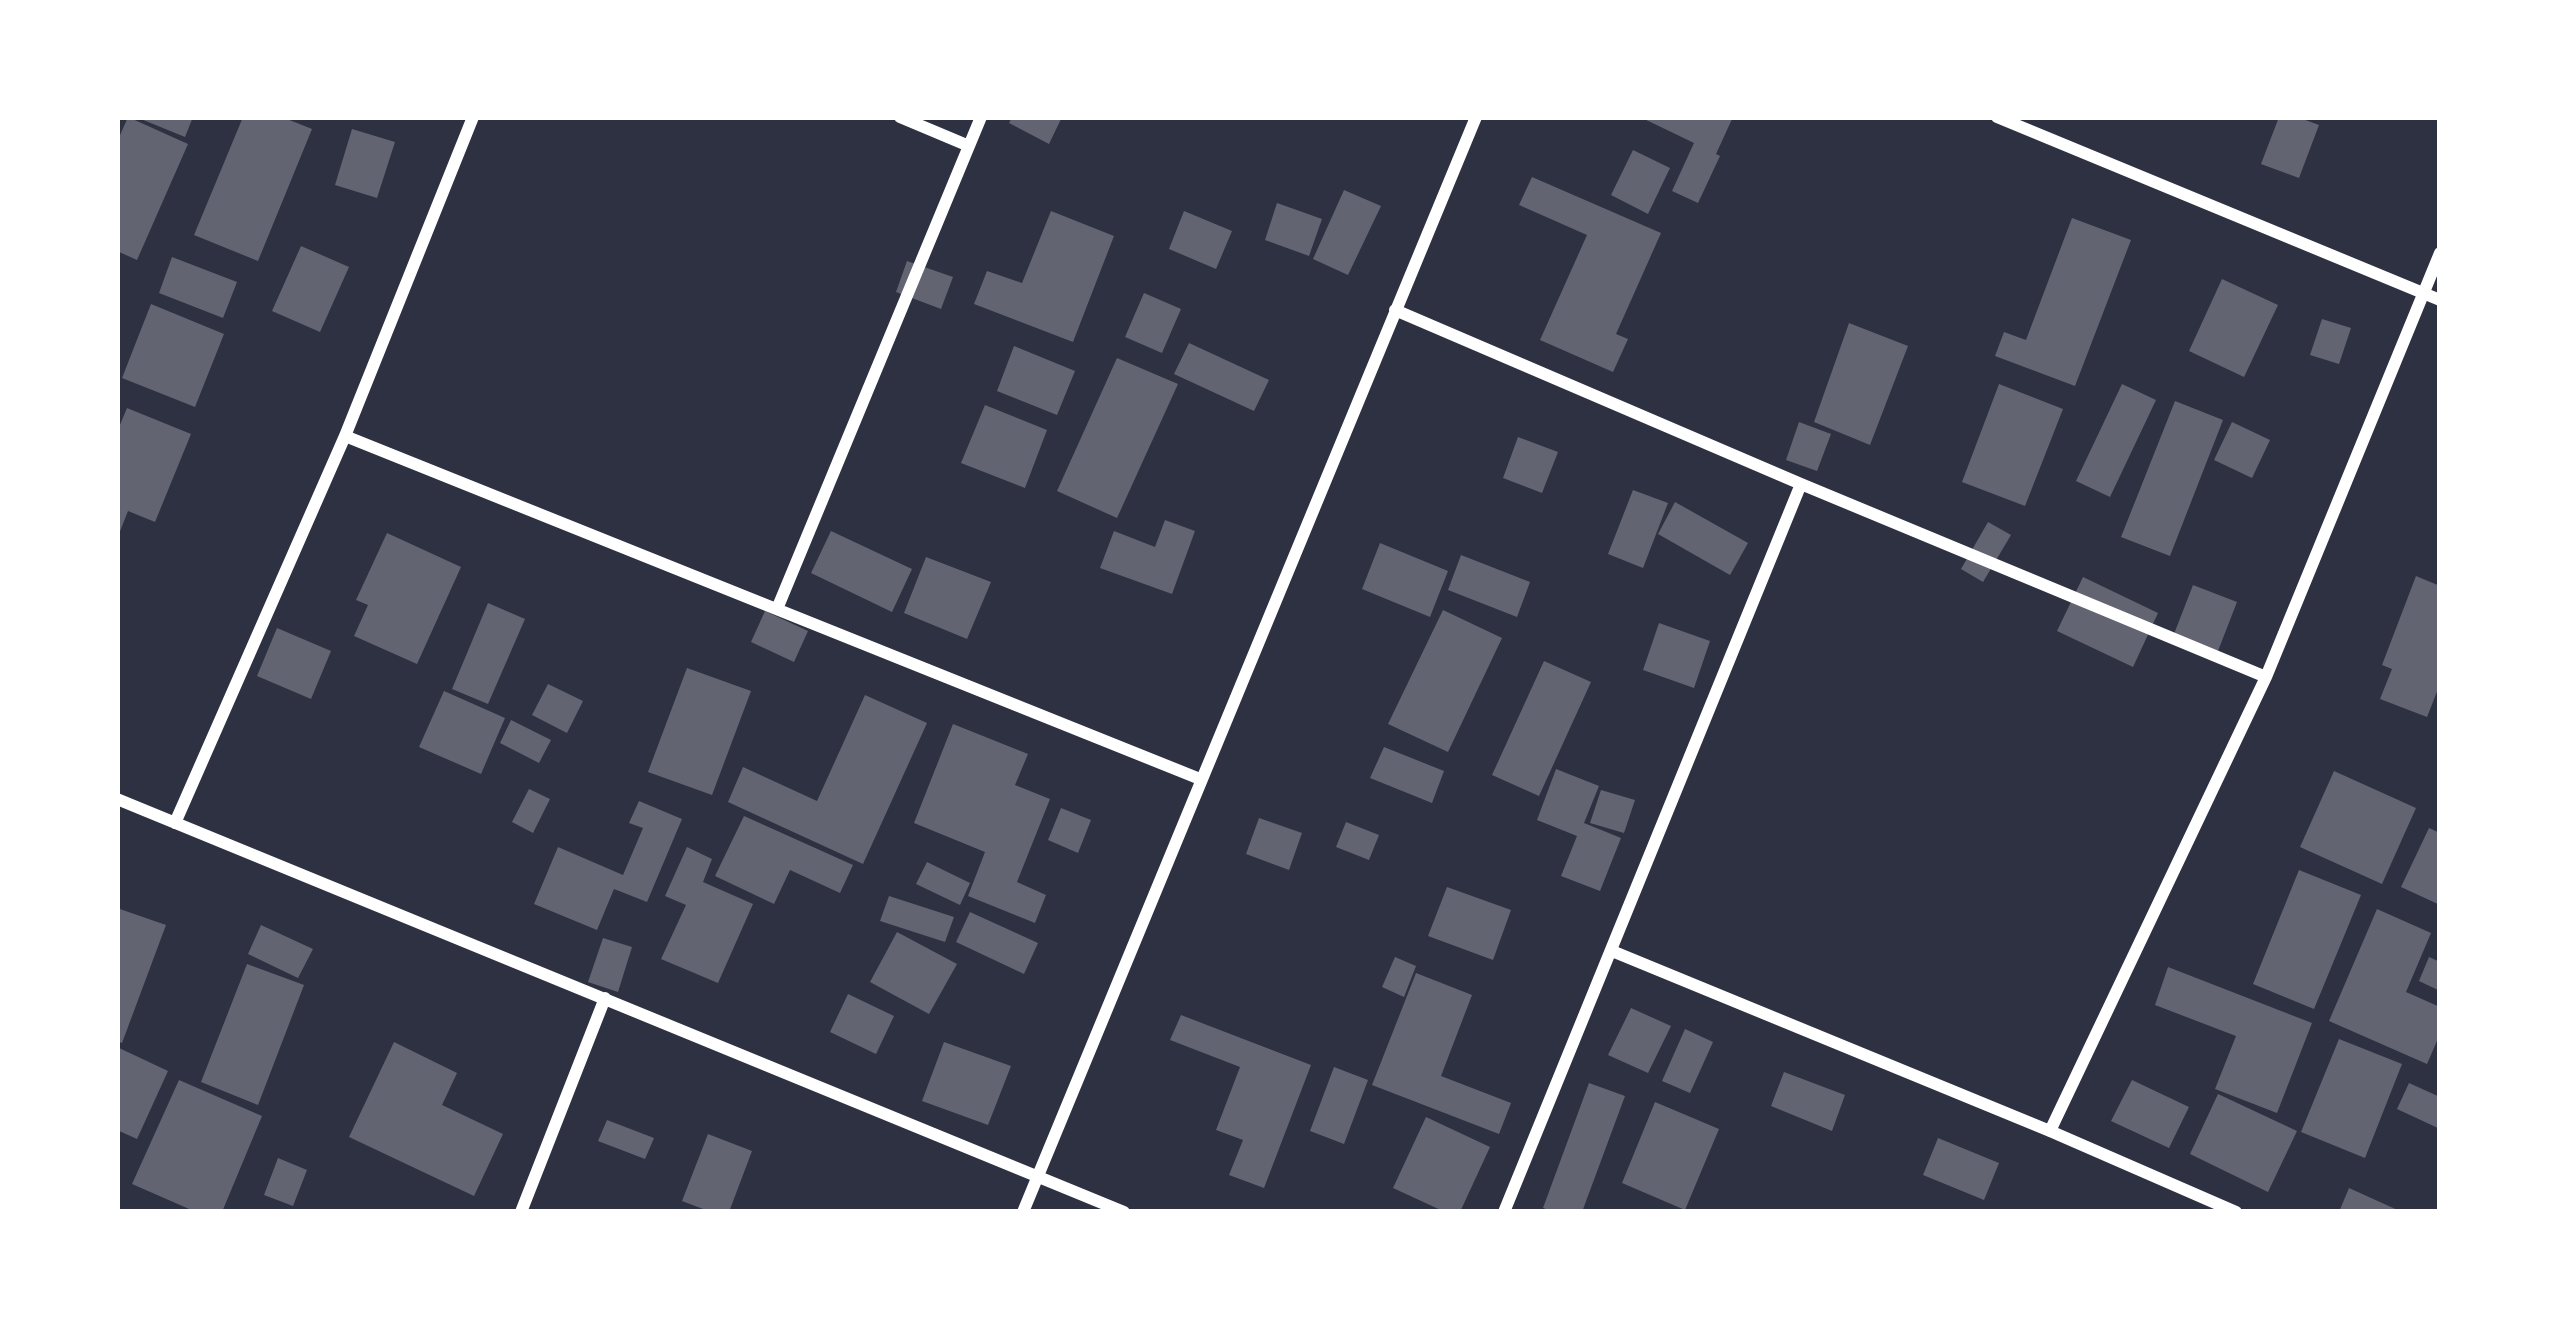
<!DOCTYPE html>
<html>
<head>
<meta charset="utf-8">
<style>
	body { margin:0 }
	#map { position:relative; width:2557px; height:1329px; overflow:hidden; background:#2d3142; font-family:Mulish,sans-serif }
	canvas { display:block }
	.frame { position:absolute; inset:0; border:120px solid #fff; pointer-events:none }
</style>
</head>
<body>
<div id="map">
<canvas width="2557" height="1329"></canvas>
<div class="frame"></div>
</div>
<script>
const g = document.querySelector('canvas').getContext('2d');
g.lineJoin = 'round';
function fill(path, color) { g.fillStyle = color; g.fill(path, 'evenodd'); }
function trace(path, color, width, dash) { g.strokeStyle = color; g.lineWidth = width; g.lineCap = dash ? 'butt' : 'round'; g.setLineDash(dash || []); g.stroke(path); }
const building = new Path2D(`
	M128 117 188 144 137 260 117 251V142Z
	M136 117H193L185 137Z
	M243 117H282L312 129 258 261 194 235Z
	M1012 117H1062L1049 144 1009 123Z
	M1640 117H1733L1716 154 1720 156 1698 203 1672 191 1694 143Z
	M2279 117H2297L2319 125 2299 178 2261 164Z
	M352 129 395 142 377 198 335 185Z
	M1633 150 1670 168 1648 214 1611 195Z
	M1532 177 1661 233 1616 334 1628 339 1613 372 1540 340 1587 235 1519 205Z
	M1344 190 1381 206 1348 275 1313 259Z
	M1277 203 1322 219 1309 256 1265 240Z
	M1051 211 1114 236 1073 342 974 304 987 271 1022 283Z
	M1184 211 1232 231 1216 269 1169 249Z
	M2072 218 2131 240 2075 386 1995 356 2004 332 2026 340Z
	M301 246 349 267 320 332 272 311Z
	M172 257 237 282 223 318 159 293Z
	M907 261 953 277 941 309 896 292Z
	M2222 279 2278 305 2244 377 2189 351Z
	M1144 293 1181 309 1162 353 1125 337Z
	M151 304 224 334 195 407 122 378Z
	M2322 319 2351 328 2339 364 2310 355Z
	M1849 323 1908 346 1870 445 1814 422Z
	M1189 343 1269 380 1254 411 1174 374Z
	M1014 346 1075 371 1057 415 997 391Z
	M1117 358 1178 384 1117 518 1057 491Z
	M1999 384 2063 409 2025 506 1962 482Z
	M2122 384 2156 400 2110 497 2076 481Z
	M2175 401 2223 420 2170 556 2121 537Z
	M985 405 1047 430 1025 488 961 463Z
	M127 408 191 434 155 522 128 511 117 539V432Z
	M1799 422 1831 434 1817 471 1786 460Z
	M2232 422 2270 440 2252 478 2214 460Z
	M1518 437 1558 452 1542 493 1503 478Z
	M1633 490 1668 503 1643 568 1608 554Z
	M1675 502 1748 543 1730 575 1658 534Z
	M1165 520 1195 531 1172 594 1100 568 1114 531 1155 547Z
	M1988 522 2011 535 1983 582 1961 569Z
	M831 531 912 569 892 612 811 573Z
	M387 533 461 567 417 664 354 636 368 605 356 600Z
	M1380 543 1448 571 1430 617 1362 589Z
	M1461 555 1530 582 1517 617 1448 590Z
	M926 557 991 582 967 639 904 613Z
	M2416 576 2440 586V684L2427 717 2380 699 2392 669 2382 665Z
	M2083 577 2158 613 2133 667 2057 631Z
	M2193 585 2237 602 2218 651 2174 634Z
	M488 603 525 619 488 704 452 689Z
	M1443 610 1502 638 1448 752 1388 724Z
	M765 611 808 631 794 662 751 642Z
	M1659 623 1710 641 1694 688 1643 670Z
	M277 628 331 651 311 699 257 676Z
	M1544 661 1591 682 1539 796 1492 775Z
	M687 668 751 691 712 795 648 772Z
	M548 684 583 701 567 733 532 715Z
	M444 691 505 718 481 774 419 747Z
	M865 695 927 723 863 864 728 802 743 767 817 801Z
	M511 720 551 740 539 763 500 743Z
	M953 724 1028 754 1015 785 1050 799 1017 882 1046 895 1035 923 968 896 985 852 914 823Z
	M1384 747 1444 771 1432 803 1370 778Z
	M1556 769 1599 786 1584 823 1621 838 1600 891 1561 876 1577 836 1537 820Z
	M2334 771 2416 808 2382 884 2300 847Z
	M529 789 550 799 533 833 512 822Z
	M1601 790 1635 800 1624 833 1590 823Z
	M639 801 682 819 647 902 614 889 597 930 534 904 558 847 623 875 643 828 629 823Z
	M1061 808 1091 820 1078 853 1048 840Z
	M744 816 853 865 840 893 790 870 774 904 715 876Z
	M1259 818 1302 833 1289 870 1246 854Z
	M1346 822 1379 835 1369 860 1336 847Z
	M2429 828 2440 833V905L2401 887Z
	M687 847 712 859 703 882 753 904 718 983 661 959 686 905 665 896Z
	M927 862 970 883 960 905 916 884Z
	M2299 870 2361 895 2314 1009 2253 984Z
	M1447 887 1511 910 1493 960 1428 936Z
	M889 896 954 917 945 942 880 921Z
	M117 908 166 925 122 1043 117 1041Z
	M2377 909 2431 933 2406 992 2440 1007V1034L2427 1064 2329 1021Z
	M970 912 1038 943 1024 974 956 942Z
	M261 925 313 949 298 978 248 954Z
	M897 932 957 964 929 1014 870 982Z
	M603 938 632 947 618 992 588 982Z
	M1395 957 1416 966 1404 997 1382 987Z
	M2429 957 2440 962V991L2419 981Z
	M247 964 304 985 258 1105 201 1082Z
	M2168 967 2312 1023 2277 1113 2215 1089 2236 1036 2155 1005Z
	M1416 973 1472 995 1441 1076 1511 1103 1499 1134 1372 1085Z
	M848 994 894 1016 876 1054 830 1032Z
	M1631 1008 1671 1026 1648 1073 1608 1055Z
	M1181 1015 1311 1065 1264 1188 1229 1175 1243 1140 1216 1130 1240 1067 1170 1040Z
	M1685 1029 1713 1042 1690 1093 1662 1081Z
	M2339 1039 2402 1064 2365 1158 2301 1132Z
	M394 1042 457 1073 442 1105 503 1134 474 1196 349 1137Z
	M944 1042 1011 1066 988 1125 922 1101Z
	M117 1047 168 1071 137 1139 117 1130Z
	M1334 1067 1368 1080 1344 1144 1310 1131Z
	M1784 1072 1845 1095 1832 1131 1771 1106Z
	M179 1080 262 1116 222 1212H196L132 1184Z
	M2132 1080 2189 1107 2169 1148 2111 1121Z
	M1589 1083 1625 1096 1582 1212H1554L1543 1208Z
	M2409 1083 2440 1097V1129L2397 1109Z
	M2218 1094 2297 1131 2268 1192 2190 1154Z
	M1655 1102 1719 1129 1685 1210 1622 1183Z
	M1426 1117 1490 1147 1460 1212H1445L1393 1188Z
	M607 1120 654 1138 645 1159 598 1141Z
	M708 1134 752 1151 729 1212H711L682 1201Z
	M1938 1138 1999 1163 1984 1200 1923 1175Z
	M278 1158 307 1170 293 1206 264 1195Z
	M2349 1188 2402 1212H2339Z`);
const minor = new Path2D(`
	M900 117 969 146
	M1997 117 2440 300
	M1395 310 1801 484 2266 677
	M345 436 1200 779
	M777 609 981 117
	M117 799 1124 1212
	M175 823 345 436 473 117
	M1612 951 2050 1131 2236 1212
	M2050 1131 2266 677 2440 253
	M521 1212 605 998
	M1023 1212 1476 117
	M1504 1212 1801 484`);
fill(building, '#626471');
trace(minor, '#fff', 12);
</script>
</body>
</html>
